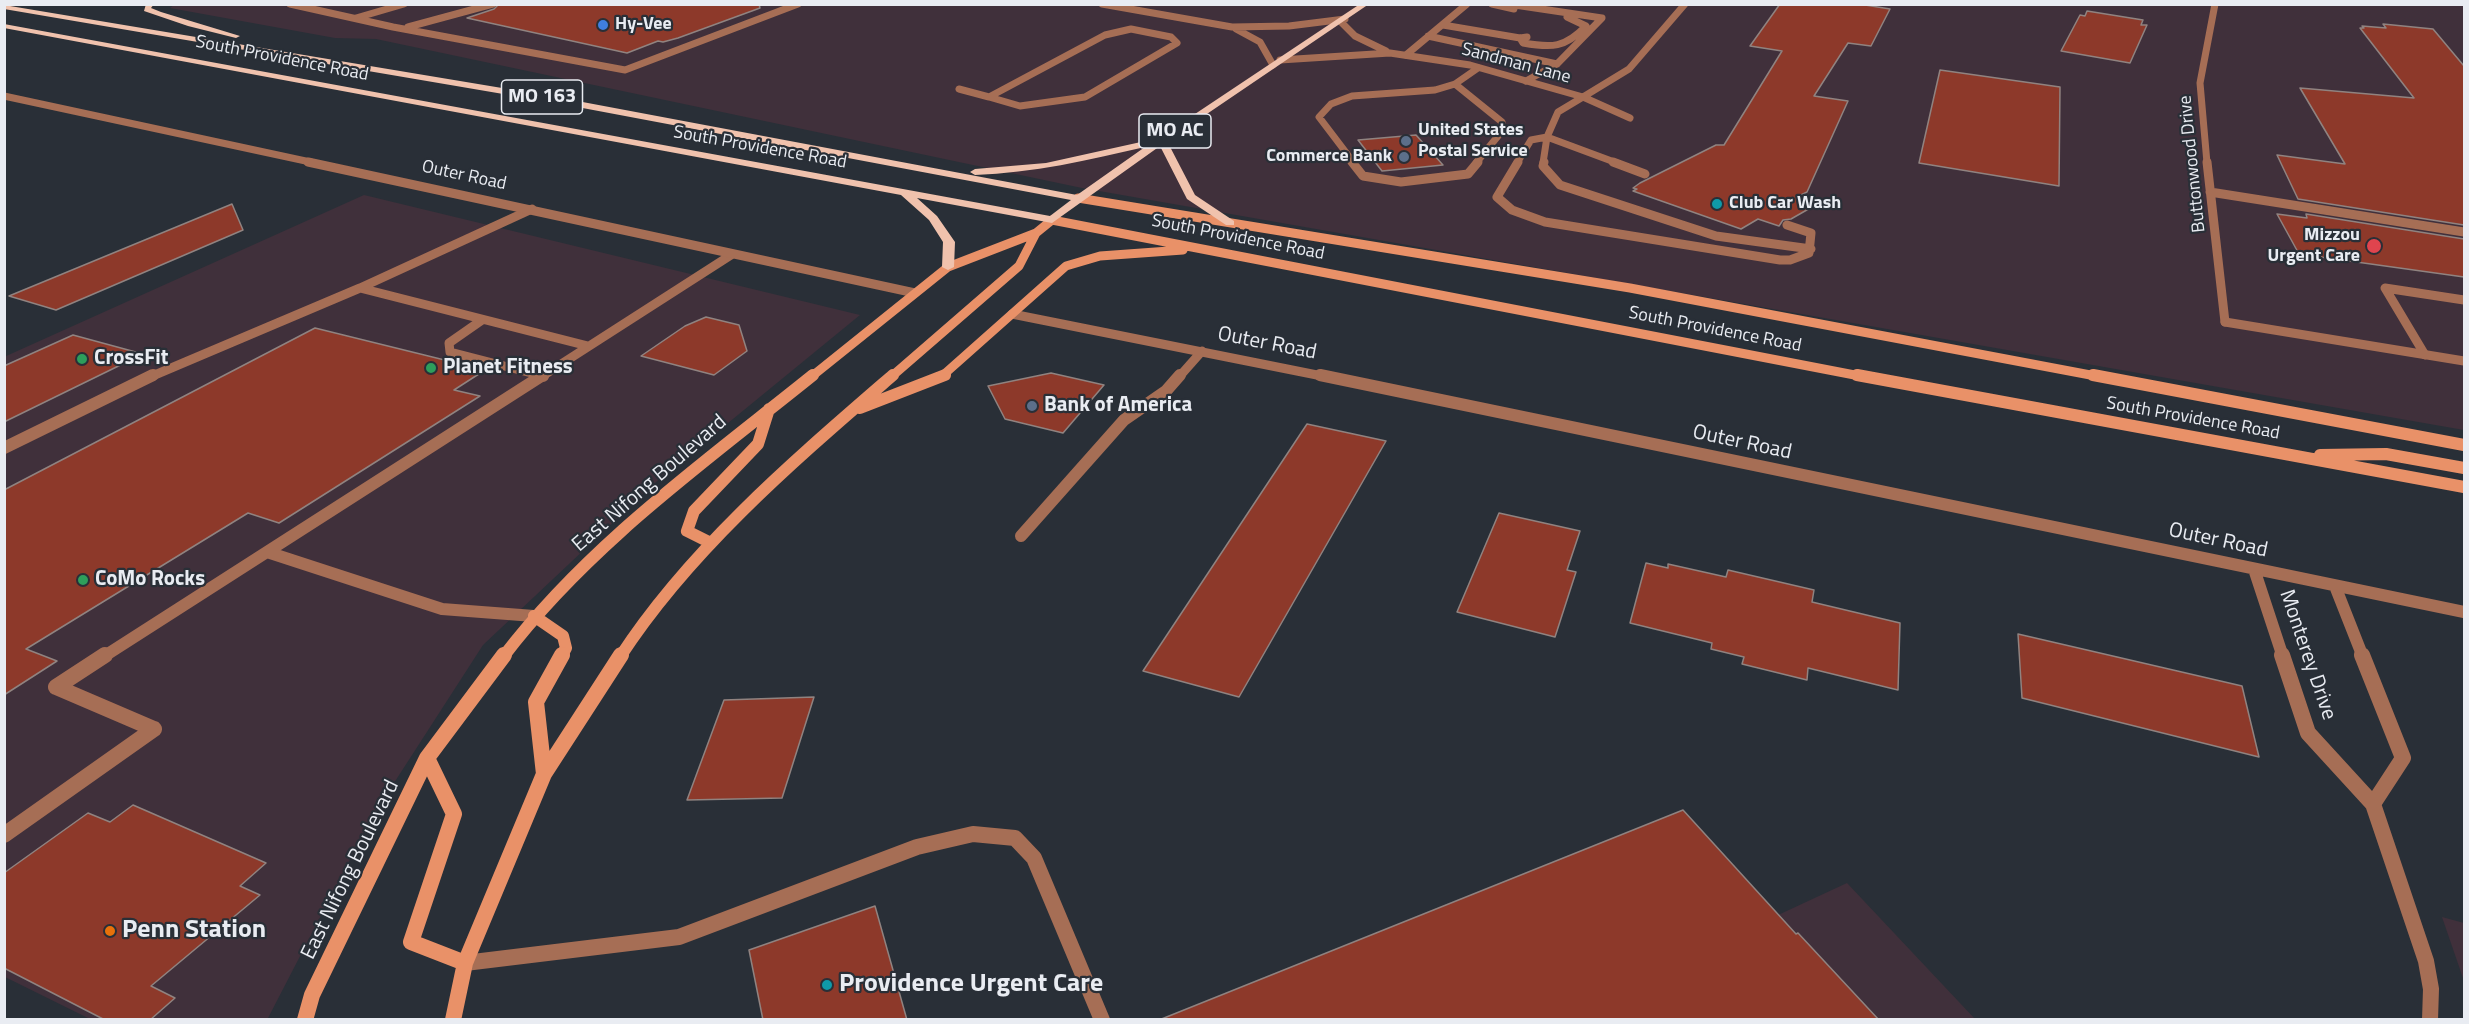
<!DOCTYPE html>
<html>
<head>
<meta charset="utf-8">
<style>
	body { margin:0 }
	#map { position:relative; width:2469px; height:1024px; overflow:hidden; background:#292f37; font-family:"Titillium Web",sans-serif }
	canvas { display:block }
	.frame { position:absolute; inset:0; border:6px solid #e9ecf2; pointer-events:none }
</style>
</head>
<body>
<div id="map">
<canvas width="2469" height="1024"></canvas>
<div class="frame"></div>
</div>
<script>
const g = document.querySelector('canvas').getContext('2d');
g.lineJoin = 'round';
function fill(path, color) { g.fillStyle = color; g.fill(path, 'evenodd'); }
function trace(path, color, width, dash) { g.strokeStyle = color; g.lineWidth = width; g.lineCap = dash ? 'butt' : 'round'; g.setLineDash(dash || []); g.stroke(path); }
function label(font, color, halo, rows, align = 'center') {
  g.font = font + ' "Titillium Web",sans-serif'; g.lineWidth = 4.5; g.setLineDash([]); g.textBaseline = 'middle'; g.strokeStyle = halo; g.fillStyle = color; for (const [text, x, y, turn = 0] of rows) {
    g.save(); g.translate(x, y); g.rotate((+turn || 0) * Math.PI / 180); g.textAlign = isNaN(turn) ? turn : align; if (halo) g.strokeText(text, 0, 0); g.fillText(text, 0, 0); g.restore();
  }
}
const commercial = new Path2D(`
	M175 4 2464 5V430L1082 188 376 39 335 38 170 8Z
	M364 195 860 315 656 482 483 645 372 817 267 1020 90 1019 5 977 4 357Z
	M1847 883 1975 1019 1552 1020Z
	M2442 917 2464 923V981Z`);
const building = new Path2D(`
	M499 4H759L760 8 678 38 663 42 658 41 627 53 467 18 494 9Z
	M1780 4H1859L1890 9 1871 46 1848 43 1814 96 1848 101 1807 192 1799 196 1819 203 1791 219 1783 220 1779 226 1758 219 1741 229 1633 191 1637 189 1633 188 1640 183 1716 145H1724L1782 51 1750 46Z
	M2087 11 2143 20 2141 25H2147L2130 63 2061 51 2080 15 2085 16Z
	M2383 24 2433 29 2464 66V225L2298 199 2277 155 2345 164 2300 88 2414 98 2360 28H2364L2362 26 2386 28Z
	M1940 70 2060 87 2059 186 1919 163Z
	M1416 135 1443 165 1382 171 1358 140Z
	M232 204 243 230 56 310 9 296Z
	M2277 214 2307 218 2306 214 2464 239V277L2299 254Z
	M706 317 739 325 747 351 714 375 641 356 685 326Z
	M315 328 485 370 454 390 480 396 279 523 248 513 26 649 57 661 4 695V490Z
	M73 335 143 354 4 422V366Z
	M1051 373 1104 385 1063 433 1005 419 988 386Z
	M1307 424 1386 441 1239 697 1143 671Z
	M1499 513 1580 531 1567 570 1576 572 1555 637 1457 612Z
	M1646 563 1668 568V564L1726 577 1728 570 1814 590 1812 602 1900 623 1898 690 1808 668 1807 680 1742 664 1744 657 1711 649 1712 643 1630 623Z
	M2018 634 2242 686 2259 757 2022 698Z
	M814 697 782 798 687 800 724 700Z
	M133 805 266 863 240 886 260 895 151 986 175 998 150 1020H105L4 968V873L88 813 110 822Z
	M1683 810 1796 934 1798 933 1879 1020H1159Z
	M875 906 907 1020H763L749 950Z`);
const serviceFar3 = new Path2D(`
	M290 4 393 27 625 70 798 4
	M1102 4 1232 27 1289 26 1345 19
	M1492 4 1514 9
	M1508 4 1602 18 1557 64 1526 81
	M356 18 404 4
	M1443 25 1520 38 1527 37
	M408 27 493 4
	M1131 29 1171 37 1177 43 1085 97 1020 106 989 97 1105 35Z
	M1236 29 1260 42 1273 65
	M1428 36 1557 64
	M1520 38 1523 43C1552 48 1565 48 1586 26L1567 17
	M1406 55 1467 4
	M1455 84 1502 122 1498 136 1476 163
	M1455 84 1478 68
	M959 89 989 97
	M1354 163 1319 117 1331 104 1352 96 1435 90 1455 84
	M1517 163 1531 140 1547 137 1617 163
	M1543 163 1547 137 1558 112 1583 97
	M2207 163 2200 83 2215 4`);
const serviceFar2 = new Path2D(`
	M1352 162 1363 176 1401 182 1468 174 1478 162
	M1518 162 1497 197 1512 210 1545 222 1780 260H1790L1809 253 1811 233 1787 225
	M1544 162 1543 166 1560 185 1716 236 1811 249
	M1613 162 1645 174
	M2207 162 2225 322
	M2210 192 2464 232
	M532 209 360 288 588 346
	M482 320 449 343 450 352 543 376
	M2425 355 2385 288 2464 300
	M150 377 360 288
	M541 377 731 255
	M1179 377 1202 351`);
const serviceFar1 = new Path2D(`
	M540 375 543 376
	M4 448 153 375
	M1021 536 1124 420 1166 391 1180 375
	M267 552 442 609 534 616
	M103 657 543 375`);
const service = new Path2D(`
	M56 687 105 655
	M56 687 154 729
	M4 835 154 729
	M465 963 679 937 917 847 973 834 1015 838 1034 858 1102 1020`);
const minorFar3 = new Path2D(`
	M1340 21 1355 36 1386 51
	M1280 60 1390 53 1470 65 1583 97 1630 118
	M4 96 315 163
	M1583 97 1629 69 1685 4`);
const minorFar2 = new Path2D(`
	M308 162 915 293
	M1012 314 1327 377
	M2225 322 2464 361`);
const minorFar1 = new Path2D(`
	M1320 375 2464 612
	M2254 569 2283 657
	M2335 586 2363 657`);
const minor = new Path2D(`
	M2282 655 2308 733 2373 804 2426 961 2431 989 2430 1020
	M2362 655 2403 758 2373 804`);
const secondaryFar2 = new Path2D(`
	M1078 198 1630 288 2101 377
	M811 377 948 267 1036 233 1052 220 1865 377
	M891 377 1019 266 1036 233
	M941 377 1066 266 1100 256 1183 250`);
const secondaryFar1 = new Path2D(`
	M1857 375 2464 487
	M2093 375 2464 445
	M860 408 945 375
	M2320 455 2386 454 2464 468
	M711 543 687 531 694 511 758 444 769 409
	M534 616 563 636 566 648 561 657
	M503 657C588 545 705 462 813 375
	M620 657C690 549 796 459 893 375`);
const secondary = new Path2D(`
	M427 758 454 814 411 942 465 963
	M544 774 536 702 562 655
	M305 1020 312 995 427 758 504 655
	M453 1020 465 963 544 774 621 655`);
const primary = new Path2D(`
	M146 4H154L151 8 161 12 240 36 236 38 188 26 144 11Z
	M1360 4H1369L1167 141 1195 195 1234 221V225H1226L1187 199 1160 146 1052 223 917 198 937 216 955 242 954 267 948 270 942 267 943 242 929 220 901 195 4 28V24L1050 216 1071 200 556 103 4 9V5L556 97 1077 195 1145 147C1089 160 1033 173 975 175L970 172 975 169 1046 163 1159 138Z`);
const markers = [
	[603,25,6,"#3f7fe0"],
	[1406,141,6,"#5c6f8a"],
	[1404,157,6,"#5c6f8a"],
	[1717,204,6,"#0f9aa8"],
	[2374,246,8,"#e0444e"],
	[82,359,6,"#2e9e5b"],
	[431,368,6,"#2e9e5b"],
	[1032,406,6,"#5c6f8a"],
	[83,580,6,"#2e9e5b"],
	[110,931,6,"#e8710a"],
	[827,985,6,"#0f9aa8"]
];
const farPoinames = [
	["Hy-Vee",615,25],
	["United States",1418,131],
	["Postal Service",1418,152],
	["Commerce Bank",1392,157,"right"],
	["Club Car Wash",1729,204],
	["Mizzou",2360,236,"right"],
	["Urgent Care",2360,257,"right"]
];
const farStreetnames = [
	["South Providence Road",282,59,11],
	["Sandman Lane",1516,64,15],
	["South Providence Road",760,148,10],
	["Buttonwood Drive",2193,164,-96],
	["Outer Road",464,176,12],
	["South Providence Road",1238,238,11],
	["South Providence Road",1715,330,11],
	["South Providence Road",2193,419,10]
];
const shields = [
	[542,97,81],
	[1175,131,72]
];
const shieldNames = [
	["MO 163",542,97],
	["MO AC",1175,131]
];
const streetNames = [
	["Outer Road",1267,344,11],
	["Outer Road",1742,443,12],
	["East Nifong Boulevard",650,484,-41],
	["Outer Road",2218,541,12],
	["Monterey Drive",2307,655,71],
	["East Nifong Boulevard",351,870,-64]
];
const poiNames = [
	["CrossFit",94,359],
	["Planet Fitness",443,368],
	["Bank of America",1044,406],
	["CoMo Rocks",95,580]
];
const nearPoinames = [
	["Penn Station",122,931],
	["Providence Urgent Care",839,985]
];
fill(commercial, '#40303b');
fill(building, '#8d392a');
trace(building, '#908380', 1.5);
trace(serviceFar3, '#a66e55', 7);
trace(serviceFar2, '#a66e55', 9);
trace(serviceFar1, '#a66e55', 12);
trace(service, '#a66e55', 16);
trace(minorFar3, '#a66e55', 7);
trace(minorFar2, '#a66e55', 9);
trace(minorFar1, '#a66e55', 12);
trace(minor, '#a66e55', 16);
trace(secondaryFar2, '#e99168', 9);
trace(secondaryFar1, '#e99168', 12);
trace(secondary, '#e99168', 16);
fill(primary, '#f0c2ad');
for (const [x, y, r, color] of markers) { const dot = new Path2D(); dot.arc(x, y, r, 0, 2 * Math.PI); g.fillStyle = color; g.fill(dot); trace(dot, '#292f37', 2); }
label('bold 18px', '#e9ecf2', '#292f37', farPoinames, 'left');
label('18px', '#e9ecf2', '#292f37', farStreetnames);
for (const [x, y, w] of shields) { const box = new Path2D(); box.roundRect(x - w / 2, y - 17, w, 34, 4.5); g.fillStyle = '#292f37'; g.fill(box); trace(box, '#e9ecf2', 1.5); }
label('bold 20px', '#e9ecf2', null, shieldNames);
label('21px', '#e9ecf2', '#292f37', streetNames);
label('bold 21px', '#e9ecf2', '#292f37', poiNames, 'left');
label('bold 26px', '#e9ecf2', '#292f37', nearPoinames, 'left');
</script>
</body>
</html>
